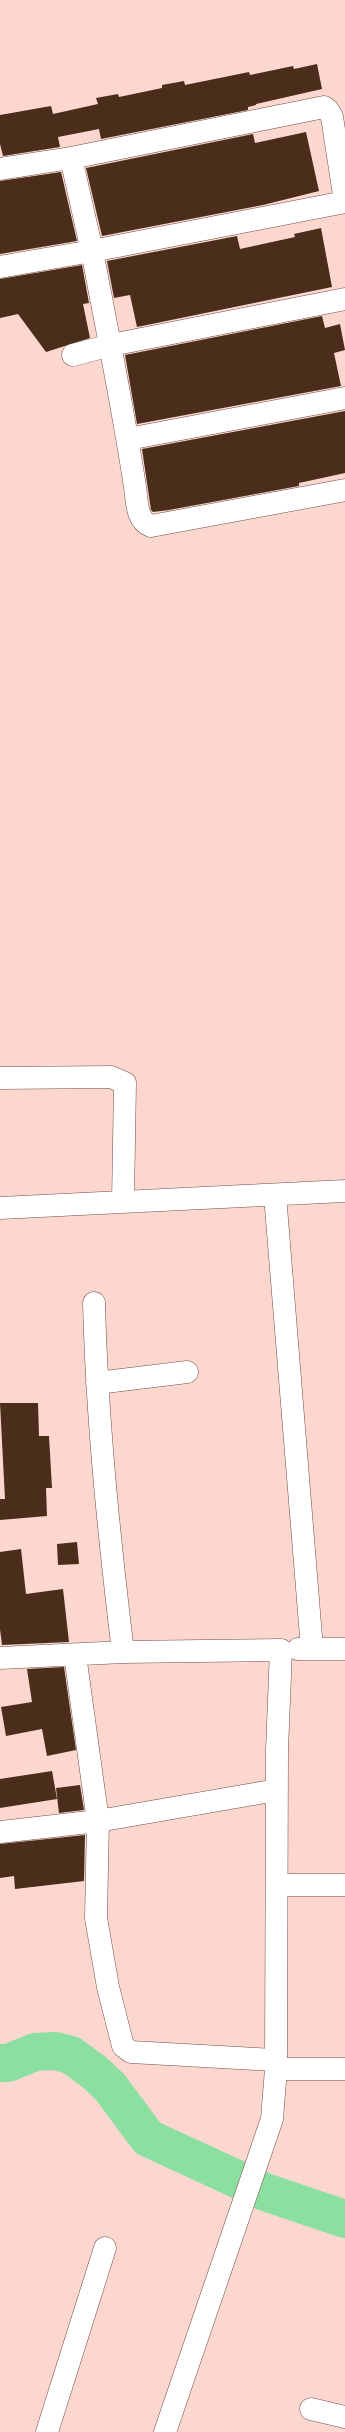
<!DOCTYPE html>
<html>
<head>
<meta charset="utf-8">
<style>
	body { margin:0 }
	canvas { display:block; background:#fbd7d0 }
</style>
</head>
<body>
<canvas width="345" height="2432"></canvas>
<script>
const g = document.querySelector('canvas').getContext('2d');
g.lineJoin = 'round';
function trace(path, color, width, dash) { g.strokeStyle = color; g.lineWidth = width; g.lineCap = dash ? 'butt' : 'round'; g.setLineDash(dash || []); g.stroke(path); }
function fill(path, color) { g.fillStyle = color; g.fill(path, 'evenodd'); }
const river = new Path2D(`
	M0 2063H8L35 2052 55 2051 71 2055 94 2072 110 2087 148 2138 265 2192 345 2219`);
const building = new Path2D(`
	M317 64 322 89 256 104V105L248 107V110L101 139 99 129 58 137 60 147 3 156 0 144V115L51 106 53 114 98 104 96 98 118 94 119 97 162 88V85L184 81 185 85 249 72 250 75 293 66 294 69Z
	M306 132 319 191 263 205 102 236 86 168 253 134 255 143Z
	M61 172 77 241 0 254V181Z
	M321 228 332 287 137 327 130 295 114 298 107 261 237 236 240 249 295 237 294 234Z
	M82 265 89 303 83 304 90 338 46 352 18 314 0 318V279Z
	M322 316 325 328 340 324 345 350 334 353 341 386 137 424 125 355Z
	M345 411V473L299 483V486L169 510 153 512 151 510 142 449Z
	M0 1403H38L39 1436H49L52 1488H46L47 1516 0 1520V1499H5Z
	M77 1542 79 1564 58 1565 57 1544Z
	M21 1549 26 1594 63 1589 69 1642 2 1645 0 1629V1552Z
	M64 1667 76 1750 47 1756 42 1729 6 1736 1 1707 32 1702 27 1669Z
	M52 1771 57 1799 0 1808V1779Z
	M80 1785 84 1810 59 1813 56 1788Z
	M85 1835 84 1881 15 1889 14 1876 0 1878V1844Z`);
const minor = new Path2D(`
	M71 158 92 251 345 202
	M0 169 71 158 324 107 328 110 332 117 345 201
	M0 267 92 251C107 329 123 408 135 487 137 500 136 521 151 526L345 490
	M73 355 111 345 345 299
	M128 439 345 398
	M0 1078 111 1077 125 1083 123 1201
	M275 1195 312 1649
	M0 1208 345 1191
	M94 1303C97 1420 109 1536 123 1652
	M97 1383 187 1372
	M298 1649H345
	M75 1655 98 1821 96 1918 108 1987 123 2046 131 2052 274 2060
	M0 1658 123 1652 281 1650 277 1750 276 2069 272 2119 165 2432
	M0 1832 98 1821 277 1790
	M278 1885H345
	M276 2069H345
	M311 2409 345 2417
	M47 2432 105 2248`);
trace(river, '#8bdfa1', 38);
fill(building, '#4a2d1b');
trace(minor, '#724d46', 23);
trace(minor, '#fff', 22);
</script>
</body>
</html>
